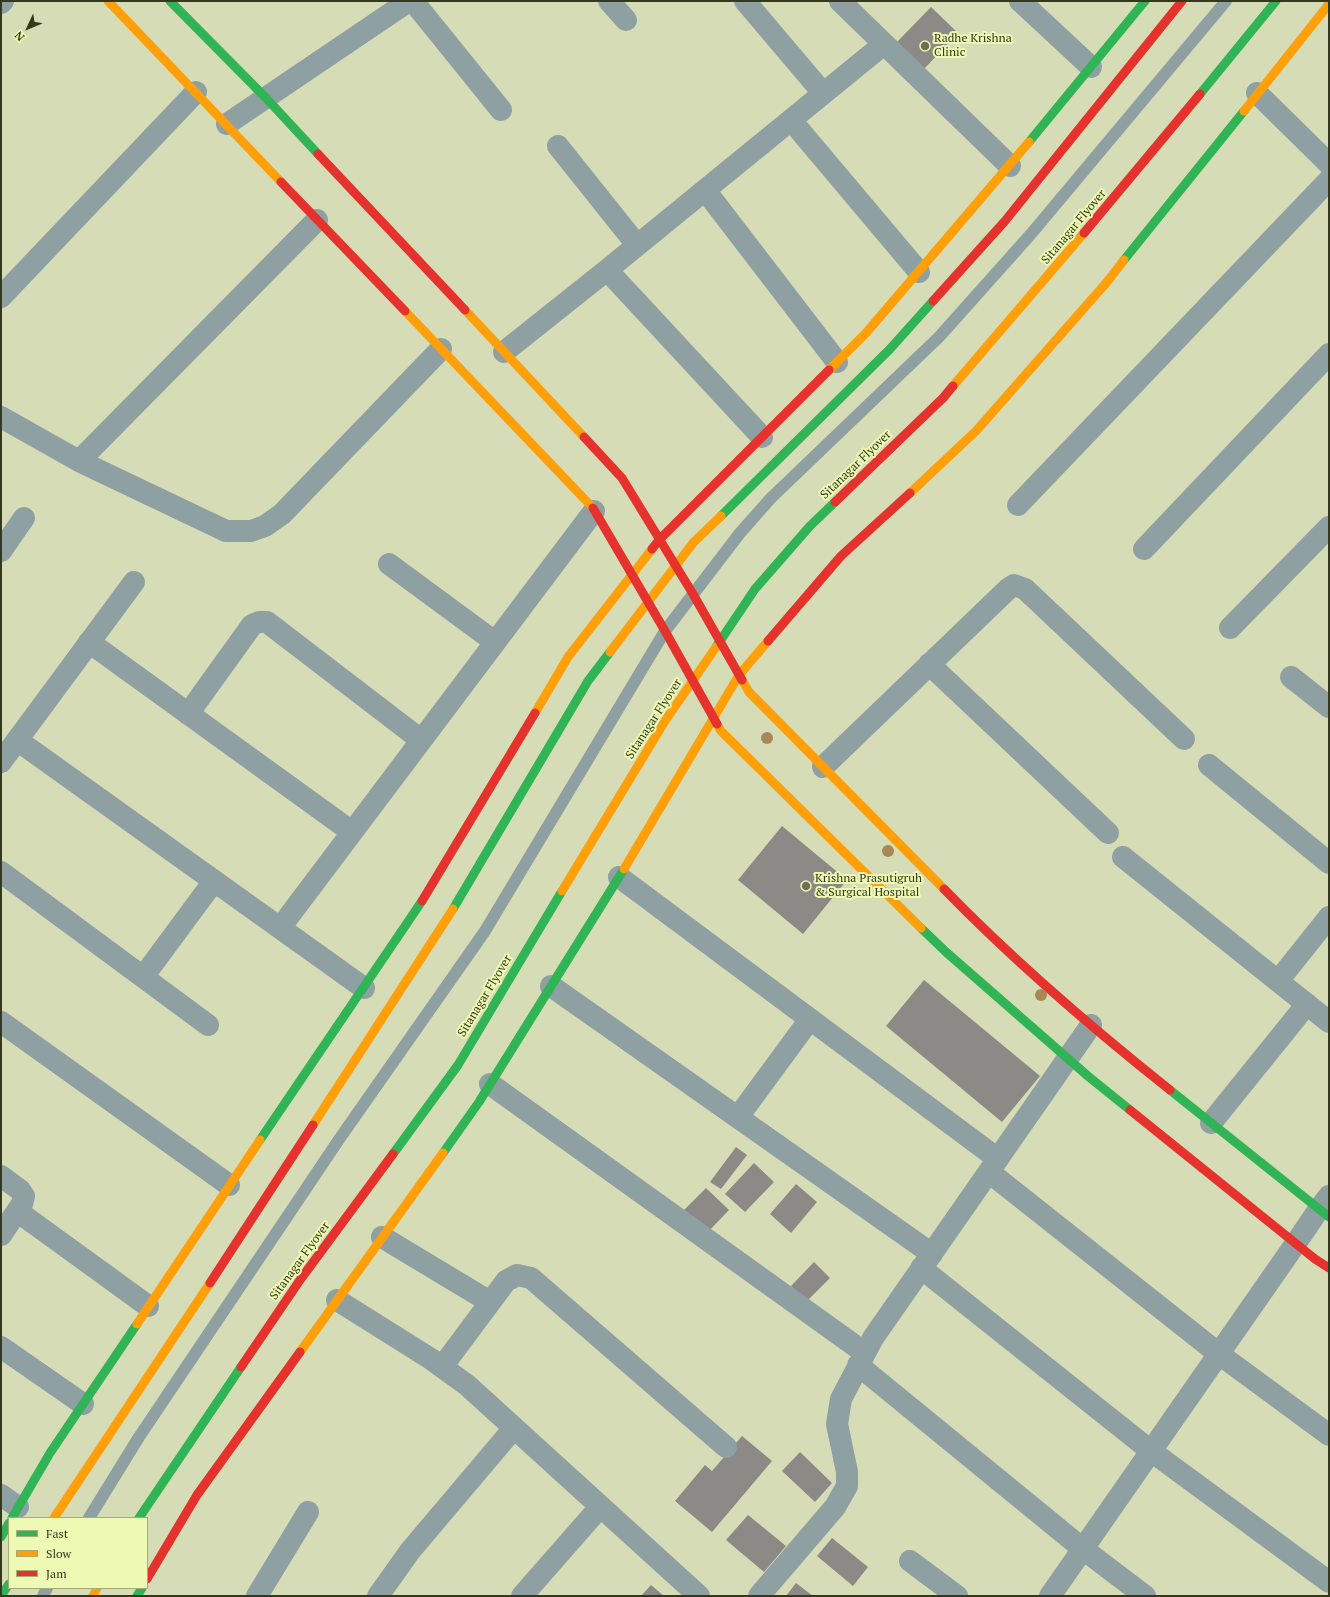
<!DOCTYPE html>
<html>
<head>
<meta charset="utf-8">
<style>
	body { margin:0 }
	#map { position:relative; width:1330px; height:1597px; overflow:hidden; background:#d6dcb6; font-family:"PT Serif",serif }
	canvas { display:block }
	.frame { position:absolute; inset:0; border:2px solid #34381c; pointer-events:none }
	.legend { position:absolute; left:8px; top:1517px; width:140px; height:72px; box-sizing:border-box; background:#eef9b3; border:1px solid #a4ac77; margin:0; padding:5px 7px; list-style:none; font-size:12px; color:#34381c }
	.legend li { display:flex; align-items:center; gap:8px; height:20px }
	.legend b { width:20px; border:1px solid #a4ac77 }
	.north { position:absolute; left:8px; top:8px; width:40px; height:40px; -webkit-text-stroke:3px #eef9b3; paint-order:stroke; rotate:226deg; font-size:11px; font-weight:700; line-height:16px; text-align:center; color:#34381c }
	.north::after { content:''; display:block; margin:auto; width:14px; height:18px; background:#34381c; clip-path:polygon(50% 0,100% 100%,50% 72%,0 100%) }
</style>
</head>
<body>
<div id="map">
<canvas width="1330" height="1597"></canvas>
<div class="frame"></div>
<ul class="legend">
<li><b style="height:5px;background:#30b455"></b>Fast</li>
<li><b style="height:5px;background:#ff9f0a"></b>Slow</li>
<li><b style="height:5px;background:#e5322d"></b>Jam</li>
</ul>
<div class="north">N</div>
</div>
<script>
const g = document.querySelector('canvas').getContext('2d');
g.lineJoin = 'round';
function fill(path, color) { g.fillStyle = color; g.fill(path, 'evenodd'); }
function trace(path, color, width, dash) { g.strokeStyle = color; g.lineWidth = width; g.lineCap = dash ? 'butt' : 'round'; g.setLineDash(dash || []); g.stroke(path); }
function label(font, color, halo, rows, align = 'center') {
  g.font = font + ' "PT Serif",serif'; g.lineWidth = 4; g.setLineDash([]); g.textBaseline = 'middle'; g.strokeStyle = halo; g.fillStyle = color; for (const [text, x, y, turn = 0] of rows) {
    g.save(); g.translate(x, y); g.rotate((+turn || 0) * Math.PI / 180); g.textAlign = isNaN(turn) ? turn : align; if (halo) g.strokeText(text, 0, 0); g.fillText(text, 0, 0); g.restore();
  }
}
const building = new Path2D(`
	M931 7 958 33 924 69 897 42Z
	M782 826 847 880 803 934 738 880Z
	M924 980 1040 1076 1002 1122 886 1026Z
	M736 1147 747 1155 721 1189 710 1182Z
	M754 1163 774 1182 745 1212 725 1194Z
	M796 1184 817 1202 791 1233 770 1214Z
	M706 1188 729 1210 708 1232 684 1210Z
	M814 1262 830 1278 806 1302 791 1286Z
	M742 1436 772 1461 712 1532 675 1501 705 1465 712 1471Z
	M800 1452 832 1483 815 1502 782 1471Z
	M748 1515 786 1546 764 1572 726 1540Z
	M832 1538 868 1567 853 1586 817 1556Z
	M796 1583 813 1596H786Z
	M651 1585 664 1596H641Z`);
const lane = new Path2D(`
	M89 1518 139 1437 340 1138 485 931 665 631 740 533 771 498 939 337 1031 234 1226 1
	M43 1596 47 1588`);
const street = new Path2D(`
	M413 1 501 110
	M609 1 626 20
	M745 1 823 93
	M840 1 1010 166
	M1020 1 1091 67
	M1 3 3 1
	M1257 93 1329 164
	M791 120 919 272
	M227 124 409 1
	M558 146 637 245
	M705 190 837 362
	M607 270 762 437
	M1 297 196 92
	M504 352 607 270 884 44
	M1 417 79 461 226 531H251L265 526 282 514 441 349
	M79 461 317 220
	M1018 505 1329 180
	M1144 549 1329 354
	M1 551 24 518
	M389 564 495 642
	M1230 628 1329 527
	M89 642 352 832
	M929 664 1108 833
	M1291 677 1329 707
	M188 714 252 625 259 622H267L421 740
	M17 740 364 988
	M1 762 134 582
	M1209 765 1329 863
	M823 767 1008 589 1014 585 1025 589 1184 739
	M1123 857 1329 1022
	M1 872 208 1025
	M619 877 998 1159
	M280 928 594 511
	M143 977 214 881
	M1278 981 1329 917
	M551 986 932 1254
	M1 1022 229 1185
	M490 1084 865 1353
	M738 1117 810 1019
	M1211 1123 1307 1004
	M989 1172 1219 1354 1329 1435
	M1 1176 20 1190 24 1196 22 1204 1 1235
	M17 1211 148 1306
	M382 1237 490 1302
	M921 1268 1151 1451 1329 1582
	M337 1300 431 1359 467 1385 699 1596
	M1 1347 83 1404
	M858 1365 1083 1549 1145 1596
	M442 1367 506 1281 517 1275 531 1278 726 1447
	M1 1495 18 1507
	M910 1561 957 1596
	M257 1596 308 1512
	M378 1596 410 1551 514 1428
	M522 1596 600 1507
	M759 1596 835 1507 847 1486V1472L837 1424 841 1399 873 1338 1091 1025
	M1050 1596 1296 1243 1319 1209 1329 1196`);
const fast = new Path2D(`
	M170 1 266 98 318 154
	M1200 94 1276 1
	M1029 142 1145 1
	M1124 260 1244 111
	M721 516 890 349 933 301
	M716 647 755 589 810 526 835 502
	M453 909 588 681 610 652
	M921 928 946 952 1089 1077 1130 1110
	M1170 1090 1329 1217
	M260 1140 422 901
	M443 1153 479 1102 624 869
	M393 1154 458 1065 562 891
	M12 1518 50 1453 137 1324
	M139 1518 241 1367
	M1 1537 9 1523
	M1 1596 9 1584
	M137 1596 142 1588`);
const slow = new Path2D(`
	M108 1 281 182
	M1244 111 1329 4
	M465 310 584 437
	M405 311 593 508
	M829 370 866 333 1029 142
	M953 386 1084 233
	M910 493 976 431 1107 282 1124 260
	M610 652 693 543 721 516
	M742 680 749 692 944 889
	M535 713 568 657 652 549
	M717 724 721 731 921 928
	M624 869 739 675 768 641
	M562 891 665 721 716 647
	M313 1125 453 909
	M137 1324 260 1140
	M300 1352 443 1153
	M54 1518 210 1283
	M93 1596 97 1588`);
const jam = new Path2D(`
	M318 154 465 310
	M281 182 405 311
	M1084 233 1200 94
	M933 301 1005 221 1182 1
	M584 437 622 478 693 594 742 680
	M835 502 943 398 953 386
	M593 508 665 631 717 724
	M652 549 659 540 829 370
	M768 641 841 556 910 493
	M944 889C1014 961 1092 1028 1170 1090
	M422 901 535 713
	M1130 1110 1315 1259 1329 1268
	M210 1283 313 1125
	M241 1367 300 1280 393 1154
	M147 1579 197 1495 300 1352`);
const trees = [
	[767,738],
	[888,851],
	[1041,995]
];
const markers = [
	[925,46,5,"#6d7152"],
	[806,886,5,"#6d7152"]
];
const poiNames = [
	["Radhe Krishna",934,39],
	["Clinic",934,53],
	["Krishna Prasutigruh",815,879],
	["& Surgical Hospital",815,893]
];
const streetNames = [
	["Sitanagar Flyover",1074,227,-50],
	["Sitanagar Flyover",856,465,-44],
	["Sitanagar Flyover",654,719,-57],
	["Sitanagar Flyover",485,996,-59],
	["Sitanagar Flyover",300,1261,-54]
];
fill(building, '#8b8a86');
trace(lane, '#8fa0a3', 12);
trace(street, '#8fa0a3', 22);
trace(fast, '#30b455', 9);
trace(slow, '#ff9f0a', 9);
trace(jam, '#e5322d', 9);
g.fillStyle = '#a88857';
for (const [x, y] of trees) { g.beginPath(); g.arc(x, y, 6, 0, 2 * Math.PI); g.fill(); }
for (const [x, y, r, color] of markers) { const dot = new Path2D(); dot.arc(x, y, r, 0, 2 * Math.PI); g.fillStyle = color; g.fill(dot); trace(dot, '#eef9b3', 1.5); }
label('12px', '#34381c', '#eef9b3', poiNames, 'left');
label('12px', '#34381c', '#eef9b3', streetNames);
</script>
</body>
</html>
